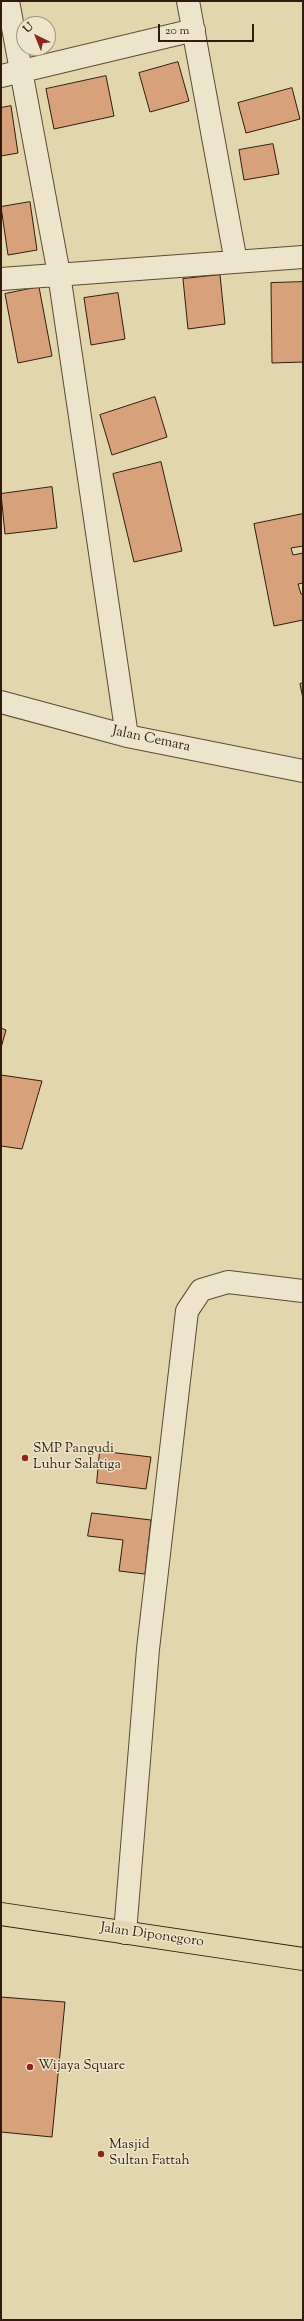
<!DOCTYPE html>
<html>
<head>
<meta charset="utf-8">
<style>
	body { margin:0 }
	#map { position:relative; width:304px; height:2321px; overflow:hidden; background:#e2d6af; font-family:"Sorts Mill Goudy",serif }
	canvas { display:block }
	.frame { position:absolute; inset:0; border:2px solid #321b0e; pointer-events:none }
	.north { position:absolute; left:16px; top:16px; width:40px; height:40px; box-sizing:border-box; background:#ece4cb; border:1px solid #a2947f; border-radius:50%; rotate:317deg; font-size:11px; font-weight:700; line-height:16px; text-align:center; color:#321b0e }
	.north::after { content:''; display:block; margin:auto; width:14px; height:18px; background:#8f2418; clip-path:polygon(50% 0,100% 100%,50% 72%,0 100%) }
	.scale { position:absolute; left:158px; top:24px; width:96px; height:18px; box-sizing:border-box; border:2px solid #321b0e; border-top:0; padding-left:5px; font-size:12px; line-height:14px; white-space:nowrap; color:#321b0e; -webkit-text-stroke:3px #ece4cb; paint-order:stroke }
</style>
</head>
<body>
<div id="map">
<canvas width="304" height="2321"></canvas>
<div class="frame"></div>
<div class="north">U</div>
<div class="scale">20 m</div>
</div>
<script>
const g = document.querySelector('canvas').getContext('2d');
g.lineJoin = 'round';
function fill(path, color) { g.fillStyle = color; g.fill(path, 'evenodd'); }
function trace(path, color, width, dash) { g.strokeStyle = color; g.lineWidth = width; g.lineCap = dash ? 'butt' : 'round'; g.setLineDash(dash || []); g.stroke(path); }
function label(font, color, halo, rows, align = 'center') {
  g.font = font + ' "Sorts Mill Goudy",serif'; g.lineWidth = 3; g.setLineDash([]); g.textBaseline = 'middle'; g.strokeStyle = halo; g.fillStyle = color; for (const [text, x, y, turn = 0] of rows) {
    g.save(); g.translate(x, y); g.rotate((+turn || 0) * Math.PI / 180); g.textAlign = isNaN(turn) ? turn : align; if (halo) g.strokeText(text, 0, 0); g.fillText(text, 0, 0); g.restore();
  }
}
const building = new Path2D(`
	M178 62 189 101 150 112 139 73Z
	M106 76 114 116 54 129 46 89Z
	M292 88 300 119 246 133 238 103Z
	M11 106 18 153 1 156V108Z
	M273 144 279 174 244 180 239 150Z
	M30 202 37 250 8 255 1 207Z
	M220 275 225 324 188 329 183 279Z
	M303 282V362L272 363 271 283Z
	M39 287 52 356 18 363 5 294Z
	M118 293 125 339 91 345 84 298Z
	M155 397 167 437 112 455 100 415Z
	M161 462 182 551 134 562 113 474Z
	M52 487 57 528 5 534 1 494Z
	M303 514V546L291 548 293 555 303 553V583L298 584 301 594H303V620L274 626 254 524Z
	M303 683V699L300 684Z
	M1 1028 6 1030 1 1048Z
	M1 1075 42 1081 22 1149 1 1146Z
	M100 1451 151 1457 146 1489 97 1483Z
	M92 1513 151 1520 145 1574 119 1571 123 1540 88 1536Z
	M1 1997 65 2002 52 2137 1 2132Z`);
const minor = new Path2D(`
	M8 1 59 274 127 736
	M188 1 236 262
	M1 76 194 30
	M1 279 303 257
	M1 702 127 736 303 771
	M125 1933 148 1649 187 1311 201 1290 228 1282 303 1291`);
const primary = new Path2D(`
	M1 1914 303 1959`);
const markers = [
	[25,1458,4,"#8f2418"],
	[30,2067,4,"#8f2418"],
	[101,2154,4,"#8f2418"]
];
const streetNames = [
	["Jalan Cemara",151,740,12],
	["Jalan Diponegoro",152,1936,8]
];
const poiNames = [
	["SMP Pangudi",33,1450],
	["Luhur Salatiga",33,1466],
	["Wijaya Square",38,2067],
	["Masjid",109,2146],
	["Sultan Fattah",109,2162]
];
fill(building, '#d7a27b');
trace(building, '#321b0e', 1);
trace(minor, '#5e4a36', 24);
trace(primary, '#321b0e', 24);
trace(minor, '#ece4cb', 22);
trace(primary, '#e2d6af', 22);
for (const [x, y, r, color] of markers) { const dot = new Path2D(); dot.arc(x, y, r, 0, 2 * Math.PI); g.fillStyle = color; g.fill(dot); trace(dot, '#ece4cb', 1.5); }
label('14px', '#321b0e', '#ece4cb', streetNames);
label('14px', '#321b0e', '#ece4cb', poiNames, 'left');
</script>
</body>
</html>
